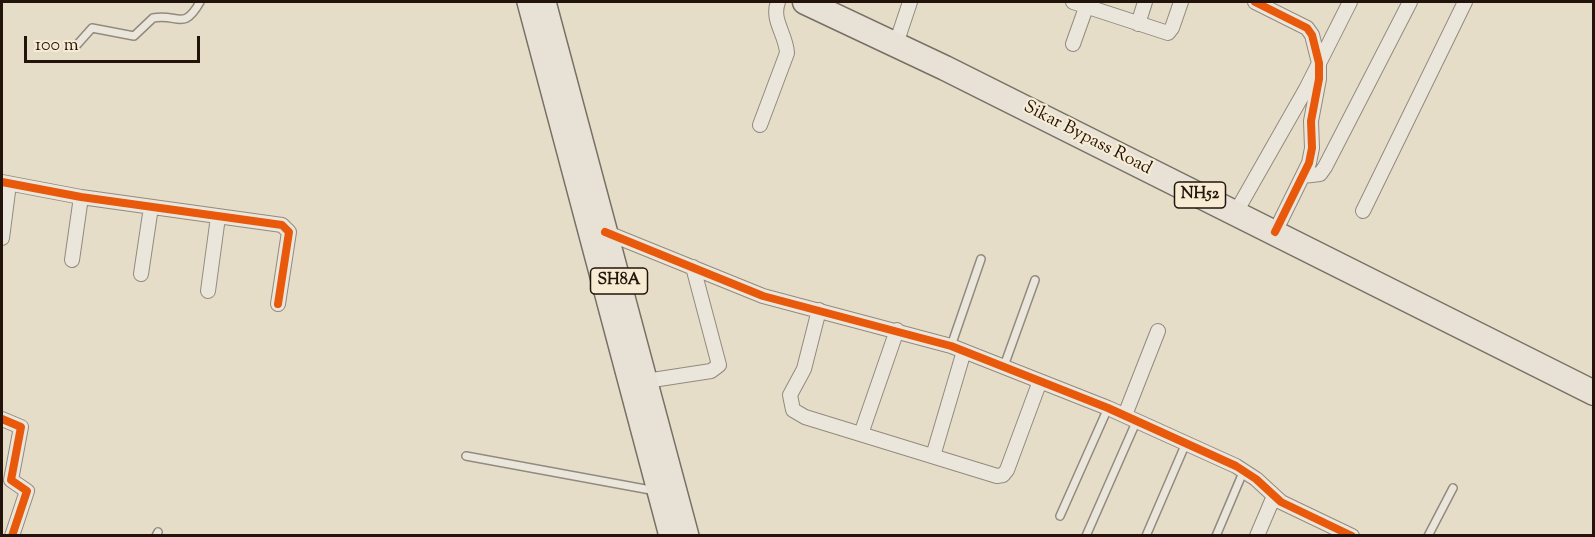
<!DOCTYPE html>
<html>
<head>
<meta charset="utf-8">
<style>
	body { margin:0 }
	#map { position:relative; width:1595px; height:537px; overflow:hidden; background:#e6ddc9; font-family:"Sorts Mill Goudy",serif }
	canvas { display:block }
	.frame { position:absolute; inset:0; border:3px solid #23140b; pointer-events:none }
	.scale { position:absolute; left:24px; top:36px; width:176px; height:27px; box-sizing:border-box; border:3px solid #23140b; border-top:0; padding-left:8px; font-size:18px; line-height:21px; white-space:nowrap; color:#23140b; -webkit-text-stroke:4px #f7ecd3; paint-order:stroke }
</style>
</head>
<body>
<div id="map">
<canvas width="1595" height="537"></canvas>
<div class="frame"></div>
<div class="scale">100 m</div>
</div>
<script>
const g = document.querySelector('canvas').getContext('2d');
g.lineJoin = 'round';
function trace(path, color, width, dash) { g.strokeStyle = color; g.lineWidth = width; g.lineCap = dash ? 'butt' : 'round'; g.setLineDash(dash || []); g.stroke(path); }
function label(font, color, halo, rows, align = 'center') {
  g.font = font + ' "Sorts Mill Goudy",serif'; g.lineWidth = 4.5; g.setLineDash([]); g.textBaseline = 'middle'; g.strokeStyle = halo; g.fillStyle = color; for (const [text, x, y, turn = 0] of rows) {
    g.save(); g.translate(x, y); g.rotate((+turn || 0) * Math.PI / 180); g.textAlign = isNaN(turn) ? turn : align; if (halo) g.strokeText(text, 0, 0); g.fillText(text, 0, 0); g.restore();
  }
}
const lane = new Path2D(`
	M75 47 92 28 134 36 153 18C178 13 183 32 200 2
	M951 346 981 259
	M1004 366 1035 280
	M466 456 656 491
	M1060 516 1108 408
	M156 536 158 532
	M1086 536 1137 420
	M1146 536 1186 443
	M1216 536 1244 470
	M1428 536 1453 488`);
const street = new Path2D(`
	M1073 2 1168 33 1172 28 1181 2
	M1255 2 1307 28 1312 35 1319 63V79L1311 121 1312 148 1309 163 1275 232
	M1138 24 1145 2
	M896 44 910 2
	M1073 44 1088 2
	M760 125 787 53C786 34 771 20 778 2
	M1303 176 1320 174 1325 167 1410 2
	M2 182 81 197 282 225 289 232 278 304
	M1363 211 1465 2
	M1236 212 1306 89 1350 2
	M605 232 763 296 951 346 1108 408 1236 466 1256 479 1281 502 1352 536
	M2 238 9 184
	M72 260 81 197
	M141 274 151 207
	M208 291 218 217
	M819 310 804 369 790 395 793 410 805 417 997 476 1003 475 1007 470 1040 381
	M646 381 711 371 719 365 693 267
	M1125 415 1158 331
	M2 419 21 427 11 480 27 491 12 536
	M861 434 897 330
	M933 456 964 351
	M1257 536 1274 496`);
const primary = new Path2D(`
	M528 2 670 536
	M545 2 688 536`);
const highway = new Path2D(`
	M805 2 945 68 1594 393`);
const cycleway = new Path2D(`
	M1255 2 1307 28 1312 35 1319 63V79L1311 121 1312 148 1309 163 1275 232
	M2 182 81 197 282 225 289 232 278 304
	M605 232 763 296 951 346 1108 408 1236 466 1256 479 1281 502 1352 536
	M2 419 21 427 11 480 27 491 12 536`);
const shields = [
	[1200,195,51],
	[619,281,57]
];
const shieldNames = [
	["NH52",1200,195],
	["SH8A",619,281]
];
const streetNames = [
	["Sikar Bypass Road",1087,139,27]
];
trace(lane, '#928a7e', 10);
trace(street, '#928a7e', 16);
trace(primary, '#767065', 24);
trace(highway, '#767065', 27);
trace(lane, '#eae6dc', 7);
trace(street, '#eae6dc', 14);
trace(primary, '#e7e1d6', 21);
trace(highway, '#e7e1d6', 24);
trace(cycleway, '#e8590c', 8);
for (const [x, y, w] of shields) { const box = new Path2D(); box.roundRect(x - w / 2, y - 13, w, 26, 4.5); g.fillStyle = '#f7ecd3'; g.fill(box); trace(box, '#23140b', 1.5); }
label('bold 16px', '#23140b', null, shieldNames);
label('18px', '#23140b', '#f7ecd3', streetNames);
</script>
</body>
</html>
